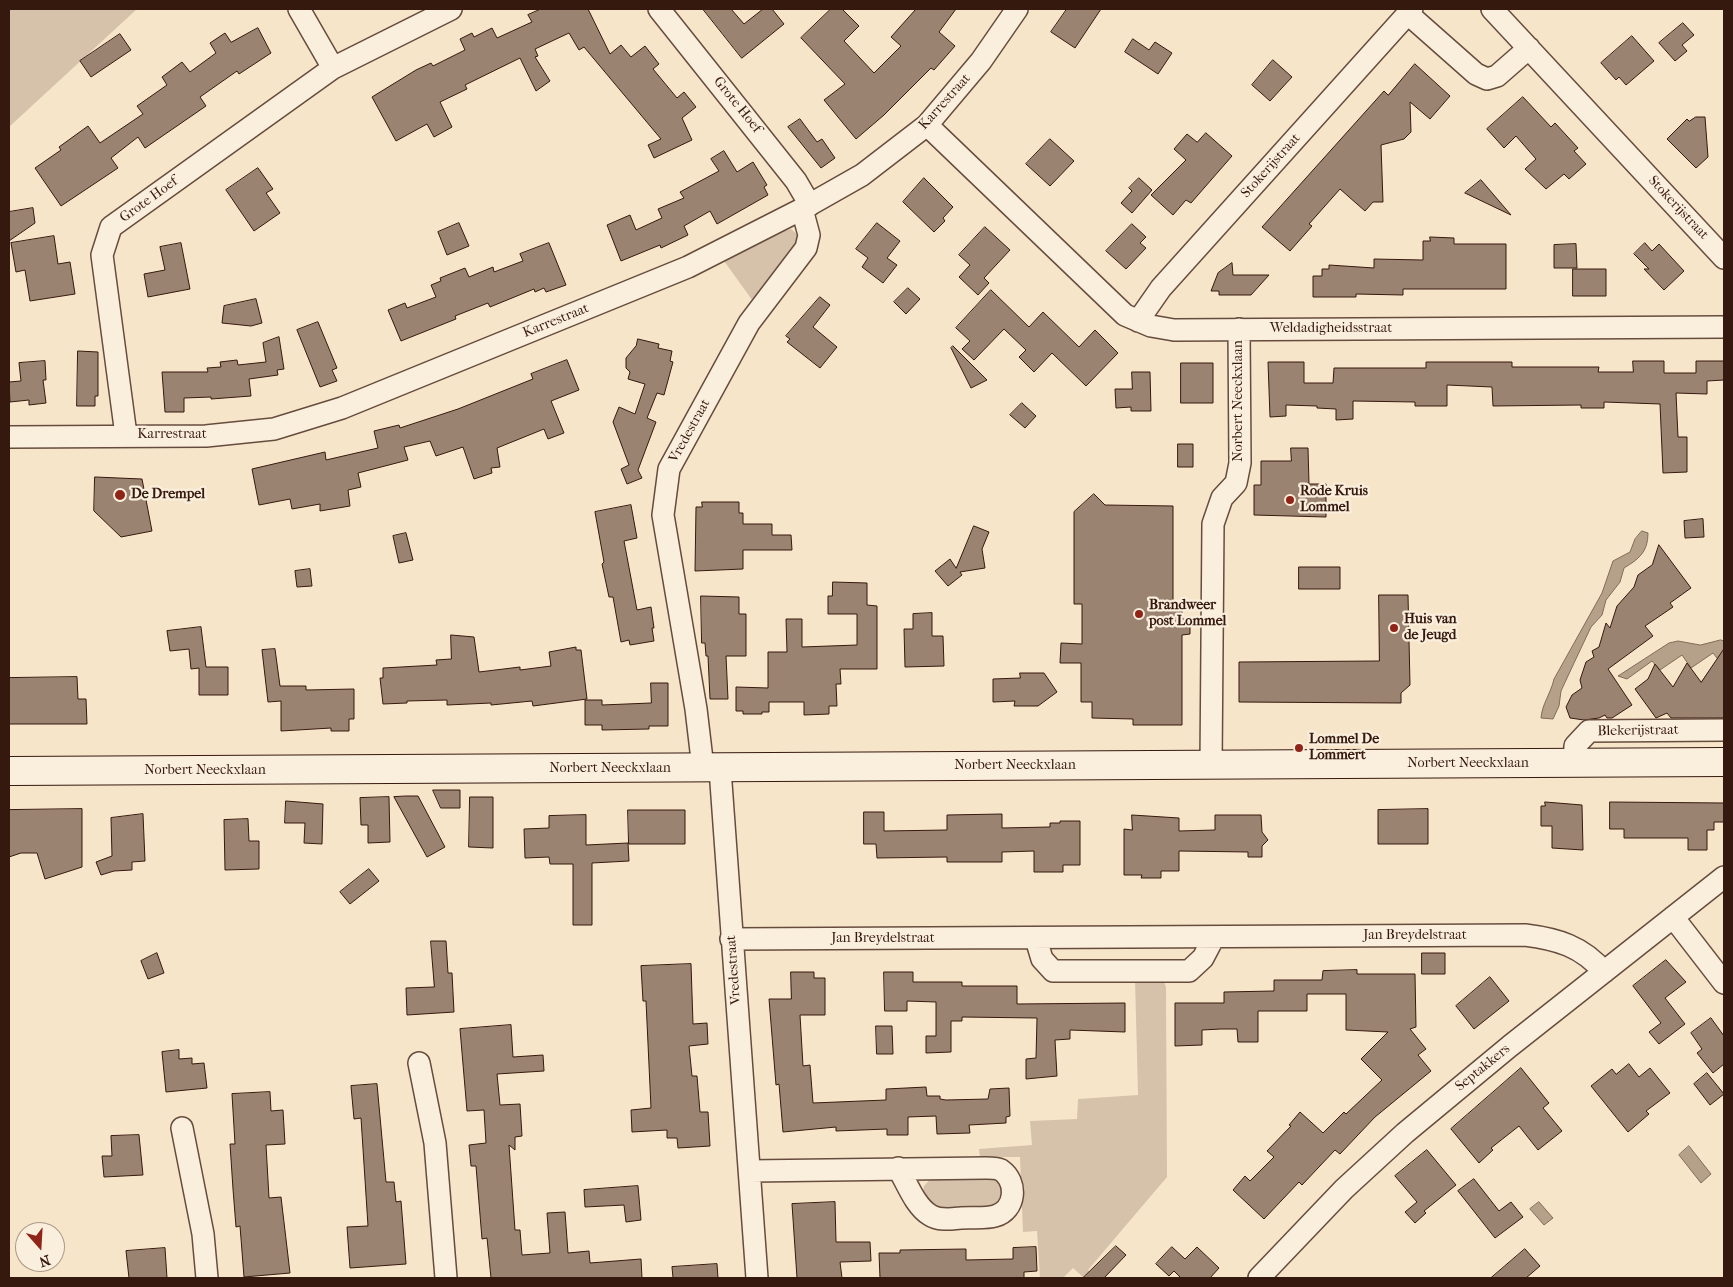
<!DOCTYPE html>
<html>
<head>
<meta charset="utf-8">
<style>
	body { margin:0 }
	#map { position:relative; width:1733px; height:1287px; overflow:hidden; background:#f7e5ca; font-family:"IM FELL French Canon",serif }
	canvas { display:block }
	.frame { position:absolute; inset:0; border:10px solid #36190e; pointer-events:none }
	.north { position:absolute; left:15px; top:1222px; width:50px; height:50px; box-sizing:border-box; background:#faeedd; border:1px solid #ac998a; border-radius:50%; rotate:161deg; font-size:14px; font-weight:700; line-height:20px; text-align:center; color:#36190e }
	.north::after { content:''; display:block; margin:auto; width:18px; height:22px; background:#8f2418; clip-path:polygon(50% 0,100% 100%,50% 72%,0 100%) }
</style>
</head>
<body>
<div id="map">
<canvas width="1733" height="1287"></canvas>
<div class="frame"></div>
<div class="north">N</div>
</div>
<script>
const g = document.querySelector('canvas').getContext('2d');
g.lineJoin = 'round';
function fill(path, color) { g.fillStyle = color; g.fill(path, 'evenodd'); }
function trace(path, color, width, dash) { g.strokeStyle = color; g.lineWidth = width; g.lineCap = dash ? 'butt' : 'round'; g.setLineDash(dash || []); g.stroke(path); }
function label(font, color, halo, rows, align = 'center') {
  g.font = font + ' "IM FELL French Canon",serif'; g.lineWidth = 4.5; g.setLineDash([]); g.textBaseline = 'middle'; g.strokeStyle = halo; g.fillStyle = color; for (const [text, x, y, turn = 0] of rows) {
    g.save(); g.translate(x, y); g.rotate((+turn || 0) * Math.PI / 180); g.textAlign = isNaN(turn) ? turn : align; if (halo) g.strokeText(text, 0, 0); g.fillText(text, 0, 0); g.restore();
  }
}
const green = new Path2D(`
	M9 9H137L9 127Z
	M791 229 798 235 792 253 755 304 724 261 781 232Z
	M1135 979H1163L1166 987 1167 1177 1088 1270 1097 1278H1084L1073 1268 1063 1278H1040L1037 1231 1023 1232 1020 1157H980L979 1149 1032 1145 1030 1121 1077 1119 1078 1099 1138 1095Z
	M990 1174 1005 1186 1000 1202 994 1206 934 1209 923 1192 924 1186 933 1176Z`);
const water = new Path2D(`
	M1642 531 1648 533C1648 552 1639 559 1624 568L1620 582 1606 600 1602 615 1591 627 1574 663 1561 691 1559 706 1553 719 1541 718C1542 704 1551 693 1554 679L1602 593 1613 561 1630 552 1635 539Z
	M1721 640 1724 641V661L1721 663 1713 653 1691 668 1682 655 1660 670 1652 661 1627 679 1618 676 1669 643 1678 641 1700 645Z
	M1689 1146 1711 1174 1701 1183 1679 1155Z
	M1539 1202 1553 1218 1544 1225 1530 1209Z`);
const building = new Path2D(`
	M541 9H588L610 54 621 45 631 57 645 46 659 64 653 69 677 98 684 92 696 107 682 118 692 140 654 158 648 145 661 139 584 47 579 50 569 33 535 49 538 56 535 57 550 81 536 91 520 58 465 85 467 89 440 102 452 127 434 137 427 124 396 141 372 97 416 70 431 63 433 66 465 50 460 39 472 33 474 37 492 28 497 38 532 22 528 15Z
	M703 9H731L744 24 763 9H772L784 24 742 58Z
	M831 9H842L859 26 844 41 874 73 901 46 891 37 916 9H956L939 32 955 46 934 70 931 68 884 115 856 139 824 100 845 84 801 38Z
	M1067 9H1101L1075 48 1051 32Z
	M1683 23 1694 35 1682 45 1687 51 1675 61 1659 43Z
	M258 28 271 53 239 74 237 71 200 97 206 106 145 148 138 137 111 158 118 168 61 206 35 168 61 150 59 147 88 126 100 143 143 114 137 106 167 85 162 77 182 62 190 72 216 53 210 43 225 33 231 42Z
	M120 34 131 50 91 77 80 61Z
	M1632 36 1654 61 1626 85 1619 77 1616 80 1601 63Z
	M1133 39 1149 50 1155 42 1172 53 1158 74 1125 52Z
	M1273 60 1292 77 1270 101 1252 85Z
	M1415 64 1450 96 1430 119 1410 102 1411 132 1404 139 1381 145 1383 202H1373L1365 211 1340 189 1309 224 1312 226 1290 251 1262 227 1384 91 1388 95Z
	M1523 97 1551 127 1555 123 1578 148 1574 151 1586 164 1569 179 1564 174 1546 189 1525 169 1536 159 1516 136 1504 148 1487 129Z
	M1696 117H1705L1708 157 1696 168 1667 139 1687 119 1689 121Z
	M800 119 817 142 822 139 835 158 821 168 788 127Z
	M1206 133 1232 156 1191 203 1186 200 1173 215 1151 195 1186 160 1174 149 1187 134 1197 142Z
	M1050 139 1074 161 1050 186 1026 164Z
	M724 151 737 172 753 162 767 185 764 187 768 195 717 224 710 211 684 226 688 235 661 248 660 245 621 261 607 225 630 215 636 230 662 218 658 209 684 198 680 192 719 171 711 159Z
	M258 168 273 189 266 193 280 213 254 231 226 190Z
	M924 178 953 207 943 218 945 221 934 232 903 202Z
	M1139 178 1152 190 1132 213 1121 203 1132 191 1129 188Z
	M1481 180 1511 215 1465 193Z
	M33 208 35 223 9 241V212Z
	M459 223 469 246 447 255 438 232Z
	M877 223 900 241 887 258 897 265 883 283 862 267 868 258 856 249Z
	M1132 224 1146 237 1140 243 1146 248 1126 269 1106 251Z
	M985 227 1010 250 984 278 989 283 978 295 959 277 970 265 959 255Z
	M54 236 58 264 70 262 75 294 30 301 25 270 16 272 11 243Z
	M1430 237 1454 238V244H1506V289H1403V295L1356 294V297H1313V276H1322V269H1329V265L1374 268V259L1423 260V241H1430Z
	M181 243 190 289 148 297 144 274 165 270 160 247Z
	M549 243 566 285 546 292 544 288 535 292 534 289 490 307 488 303 455 316 456 319 401 341 388 310 405 303 407 308 436 297 431 285 441 281 440 278 465 268 469 277 493 267 494 272 523 261 520 254Z
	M1645 243 1652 251 1659 244 1684 271 1664 290 1644 269H1649L1634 254Z
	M1576 244 1577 268H1554V245Z
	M1232 263 1233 275H1269L1251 295H1219V291H1211L1218 273Z
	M1573 269H1606V296H1573Z
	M908 288 920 299 906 314 894 302Z
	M991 290 1029 327 1043 312 1079 347 1095 330 1118 353 1086 386 1052 353 1034 372 1019 357 1026 350 1004 329 974 360 962 349 970 341 956 328Z
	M820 297 830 305 813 327 837 347 820 368 787 342 790 339 786 336Z
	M256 299 262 323 251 326 222 323 224 306Z
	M318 322 337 368 332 370 337 381 320 387 297 330Z
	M279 337 284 369 277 370 278 375 249 379 251 396 211 399V397L184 398V412H165L162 372H208L207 368 221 367 220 362 237 360 238 365 266 362 263 343Z
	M638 339 659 344 658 348 672 351 670 361 673 362 664 395 657 393 647 418 656 422 638 470 642 478 627 484 621 469 629 465 613 422 619 407 635 414 645 384 628 379 630 372 626 368V358L636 346Z
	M953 346 987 380 971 388 951 348Z
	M78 351 98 352V396H95V406H77Z
	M567 360 579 390 551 401 564 433 548 439 544 429 497 448 500 467 491 468 492 473 474 479 463 447 436 456 430 441 404 447 408 460 358 473 361 487 348 490 350 506 320 511V504L292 509 290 499 259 505 252 469 325 452 326 460 378 448 374 431 399 425 400 428 458 409 533 379 531 374Z
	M45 361 46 380H43L46 403 29 405V400L10 402 9 382 21 381 19 363Z
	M1633 361H1664V373H1696V361H1724V380L1707 381V394L1676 393 1678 437H1687V472L1663 473 1660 404 1604 402V408H1581V405L1493 406 1492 387 1447 385V406H1415V402L1353 401V419L1336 420V409L1317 408V406L1286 405V416L1270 417 1268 362H1304V383H1333L1334 368H1426V362H1512V367H1599L1598 372H1633Z
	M1181 363H1213V403H1181Z
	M1132 372H1150L1151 411H1131V407L1116 408 1115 389H1132Z
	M1022 403 1036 416 1025 428 1010 415Z
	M1178 444H1193V467H1178Z
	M1291 448H1308L1309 484H1326V517L1254 515V485H1261V461H1291Z
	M95 477 142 479 152 531 121 537 94 511Z
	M1094 494 1105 505 1173 506V609H1182V619H1190V634L1182 635V725H1133V719L1092 718V702H1081V663H1060L1061 643 1082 644V604H1074V512Z
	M702 502H739V513H743V524H772V535H791L792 550H743V569L695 571 696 507H702Z
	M631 505 637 538 624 541 637 610 651 607 654 628H652L654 641 630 645 629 640 621 642 613 597H609L602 564 604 562 595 512Z
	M1703 519 1704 537 1685 538 1684 521Z
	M974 526 989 532 982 549 985 568 960 572 962 575 948 586 935 571 950 559 956 568Z
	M406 533 413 560 399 563 393 536Z
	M1659 545 1691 588 1670 603 1673 607 1645 626 1653 636 1608 669 1632 705 1612 718H1607L1605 715 1599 718 1584 720 1570 718 1566 707 1572 695 1582 688 1580 680 1586 662 1594 657 1592 651 1599 647 1606 623 1610 628 1617 606 1634 587 1638 575 1652 565Z
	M1299 567H1340V589H1299Z
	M310 569 312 586 297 587 295 571Z
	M833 582 867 583V605L877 606V669H840L841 684H836L837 706H829V714L804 715V702H769V712H762V714H743V711H736V687L768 688V652H787L786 619H802V647L857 645V614H828V596H832Z
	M1379 595H1408L1410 685 1401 693V703L1239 702V662L1379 661Z
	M701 596 739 597V614H746V656H726L728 699H710L708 656H706L705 643H702Z
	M932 613V636H943L944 666 905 667 904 629H913V614Z
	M201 627 206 667H228V695H199V668L191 669 189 649 170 651 167 631Z
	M451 635 474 637 479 672 520 667V670L551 666 549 652 576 647V650H581L587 699 533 706 532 701 491 705V703L447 705V700L407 701V703L383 704 380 678H383V668L437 665 436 660 451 659Z
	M275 649 280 686H306V690L354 689V719H349V731H331V728L281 731V701L268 702 262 650Z
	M1724 649V718H1671L1667 713 1656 718 1635 689 1648 679 1655 664 1673 687 1687 663 1701 682Z
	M1020 673H1044L1057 692 1038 706H1014L1015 701 993 702V679L1020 678Z
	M77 677 78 699H86L87 724H9V678Z
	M651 683H668V726H649V729L602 730V725H585V700H602V705L651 703Z
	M433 790H460V808H441Z
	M406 796H418L445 847 427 857 394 797Z
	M389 797 390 842 368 843V825H361L360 798Z
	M470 797H493V848L469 847Z
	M286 801 323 804 322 844 304 843 305 823H285Z
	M1545 802 1582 805 1583 850 1552 848V826H1541V806H1545Z
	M1610 802 1724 803V822H1714V830H1707V850H1688V838H1624V829H1610Z
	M82 809V867L45 879 37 853H21L9 857V810Z
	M1428 809V844H1378V810Z
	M628 810H685V844H629Z
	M864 812H884V831L947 830V815L1002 814V828L1050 827V823H1060V821H1080V865H1063V872H1034V851L1002 852V862H947V857L877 858 876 844H864Z
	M143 814 145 861 132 862V870L114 871 101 875 96 862 112 856 111 818Z
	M586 815V845L628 843 629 861 592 863V925H573V864H550L549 857 525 858 524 829 549 828V816Z
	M1132 815 1179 818V831L1215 830V815H1261L1262 832 1268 840 1262 846V857H1248V852L1179 851V871H1161V878H1141L1142 875H1124V829L1132 830Z
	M248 819 249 841H259V869L225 870 224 820Z
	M369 869 379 881 350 904 340 892Z
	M431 941H446L448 973H452L454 1012 407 1015 406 988 434 987Z
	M157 953 164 973 148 979 141 961Z
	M1422 953H1445V974H1422Z
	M1666 960 1686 982 1665 998 1685 1024 1659 1044 1649 1032 1661 1023 1633 986Z
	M691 964 693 1024 707 1023 708 1044 689 1046 692 1076H697L700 1112H708L710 1146 678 1148 677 1138H667V1130L632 1132 631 1110 651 1108 646 1001H643L641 966Z
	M1357 970V974H1415L1416 1027 1410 1029 1426 1049 1418 1055 1431 1071 1375 1117 1340 1154 1335 1150 1302 1185 1299 1182 1264 1219 1233 1190 1245 1176 1250 1181 1274 1157 1267 1151 1291 1126 1289 1125 1300 1112 1323 1133 1344 1112 1346 1114 1382 1080 1361 1059 1388 1032 1346 1030V994H1307V1011H1258V1042H1238L1237 1029H1221L1202 1030V1045L1175 1046V1003H1224V992L1274 991V980H1322L1323 971Z
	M791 972H814V978H825V1015H800L803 1066 810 1065 813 1103 886 1100V1089L926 1087 927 1096H940V1099L946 1100 988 1099 990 1089 1009 1088 1010 1116 1006 1117V1123L969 1125 970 1133 937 1134 936 1116 908 1117V1135H887V1129L836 1131V1127L783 1132 779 1084 776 1085 769 999H791Z
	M884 972H913V982H962V986H1017V1004L1125 1003V1032L1070 1030V1039L1055 1040 1057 1076 1026 1079V1059L1036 1058 1037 1018 962 1017V1021H951V1052L926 1053V1036H936V1002L907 1001V1011H885Z
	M1490 977 1509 1001 1474 1029 1456 1006Z
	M1711 1018 1724 1036V1064L1713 1073 1697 1053 1702 1049 1691 1033Z
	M511 1025 513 1057 543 1055 544 1071 497 1074 500 1105 520 1104 522 1136 515 1137V1150L509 1145 515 1230H520L522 1255 550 1253 547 1213 565 1212 568 1253 589 1251 590 1263 641 1259 642 1278H491L487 1238 482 1239 476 1166H471L469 1145 486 1143 484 1110 467 1111 460 1029Z
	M876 1026H892L893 1054H877Z
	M179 1050V1059L192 1058V1064L204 1063 207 1088 166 1092 162 1052Z
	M1629 1064 1639 1077 1650 1068 1670 1093 1646 1111 1649 1114 1628 1132 1591 1086 1612 1069 1616 1074Z
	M1521 1068 1549 1103 1543 1108 1562 1131 1538 1150 1519 1126 1491 1148 1493 1150 1479 1163 1451 1129Z
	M1707 1073 1724 1094 1710 1105 1694 1084Z
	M377 1084 386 1182H394L396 1202 401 1201 406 1264 350 1268 347 1227 368 1226 361 1118 354 1119 351 1086Z
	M270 1092 271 1111 283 1110 285 1144 266 1145 269 1198 281 1197 290 1273 244 1277 240 1226 236 1227 233 1189 230 1144H235L232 1094Z
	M139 1135 143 1175 104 1177 102 1156H112L111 1136Z
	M1427 1150 1456 1185 1424 1211 1426 1213 1415 1223 1405 1212 1417 1202 1395 1176Z
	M1474 1179 1499 1211 1511 1202 1523 1217 1495 1238 1458 1191Z
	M638 1186 641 1220 626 1222 624 1205 585 1207 584 1190Z
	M835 1202 836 1242H870L871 1261 840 1262 842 1278H797L792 1204Z
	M1116 1246 1126 1255 1104 1278H1083Z
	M1036 1247 1037 1271 1024 1272V1278H880L879 1253H900V1250L966 1249V1260L1013 1259V1248Z
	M1172 1247 1185 1259 1197 1247 1219 1268 1210 1278H1181L1174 1271 1169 1276 1156 1264Z
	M165 1248 167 1278H129L126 1251Z
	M1525 1249 1540 1266 1526 1278H1491Z
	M717 1264 718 1278H673L672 1267Z`);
const minor = new Path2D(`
	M299 9 333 68
	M659 9 796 181 810 205
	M1492 9 1724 258
	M1407 13 1476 74 1487 79 1497 76 1529 48
	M927 125 1125 315 1151 326 1174 330 1724 327
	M1138 321 1161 288 1412 9
	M126 435 102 255 111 227 333 68 451 9
	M9 437 206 436 274 429 342 408 688 267 802 209 862 175 927 125 981 61 1017 9
	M1574 763 1575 746 1589 731 1724 730
	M1211 765 1213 524 1222 498 1236 483 1240 463 1239 329
	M703 768 696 709 663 515 669 469 749 323 806 248 809 235 802 209
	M720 769 757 1278
	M1673 917 1724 983
	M731 939 1525 935C1557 939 1582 946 1604 972
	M1036 939 1042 959 1053 971H1189L1203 958 1214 937
	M419 1063 435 1143 446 1278
	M182 1128 203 1234 207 1278
	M750 1171 986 1168C990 1168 997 1168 1001 1170 1018 1182 1016 1210 995 1216 985 1219 971 1217 961 1218 951 1219 939 1221 930 1215 915 1206 907 1183 898 1168
	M1259 1278 1344 1189 1405 1133 1510 1046 1724 877`);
const secondary = new Path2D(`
	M9 771 1724 762`);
const markers = [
	[120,495,6,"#8f2418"],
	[1290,500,5,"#8f2418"],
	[1139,614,5,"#8f2418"],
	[1394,628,5,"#8f2418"],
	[1299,748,5,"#8f2418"]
];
const streetNames = [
	["Karrestraat",945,102,-48],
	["Grote Hoef",737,105,51],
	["Stokerijstraat",1271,166,-48],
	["Grote Hoef",149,200,-36],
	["Stokerijstraat",1678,208,47],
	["Karrestraat",556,321,-22],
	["Weldadigheidsstraat",1331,329],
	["Norbert Neeckxlaan",1239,401,-90],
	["Vredestraat",690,431,-61],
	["Karrestraat",172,435],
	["Blekerijstraat",1638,731,-1],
	["Norbert Neeckxlaan",1468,764],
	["Norbert Neeckxlaan",1015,766],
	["Norbert Neeckxlaan",610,769],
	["Norbert Neeckxlaan",205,771],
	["Jan Breydelstraat",1415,936],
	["Jan Breydelstraat",883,939],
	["Vredestraat",734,970,-94],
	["Septakkers",1483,1068,-39]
];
const poiNames = [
	["Rode Kruis",1300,492],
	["Lommel",1300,508],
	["De Drempel",131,495],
	["Brandweer",1149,606],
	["post Lommel",1149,622],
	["Huis van",1404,620],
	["de Jeugd",1404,636],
	["Lommel De",1309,740],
	["Lommert",1309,756]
];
fill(green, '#d6c2aa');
fill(water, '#b5a08a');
trace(water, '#826a58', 1);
fill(building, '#9a8370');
trace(building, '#36190e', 1);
trace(minor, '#664c3d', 24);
trace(secondary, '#36190e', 30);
trace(minor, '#faeedd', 21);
trace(secondary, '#faeedd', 28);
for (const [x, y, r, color] of markers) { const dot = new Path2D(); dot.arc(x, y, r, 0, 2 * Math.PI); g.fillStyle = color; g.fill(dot); trace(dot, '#faeedd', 2); }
label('14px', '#36190e', '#faeedd', streetNames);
label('bold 14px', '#36190e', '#faeedd', poiNames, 'left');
</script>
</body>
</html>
